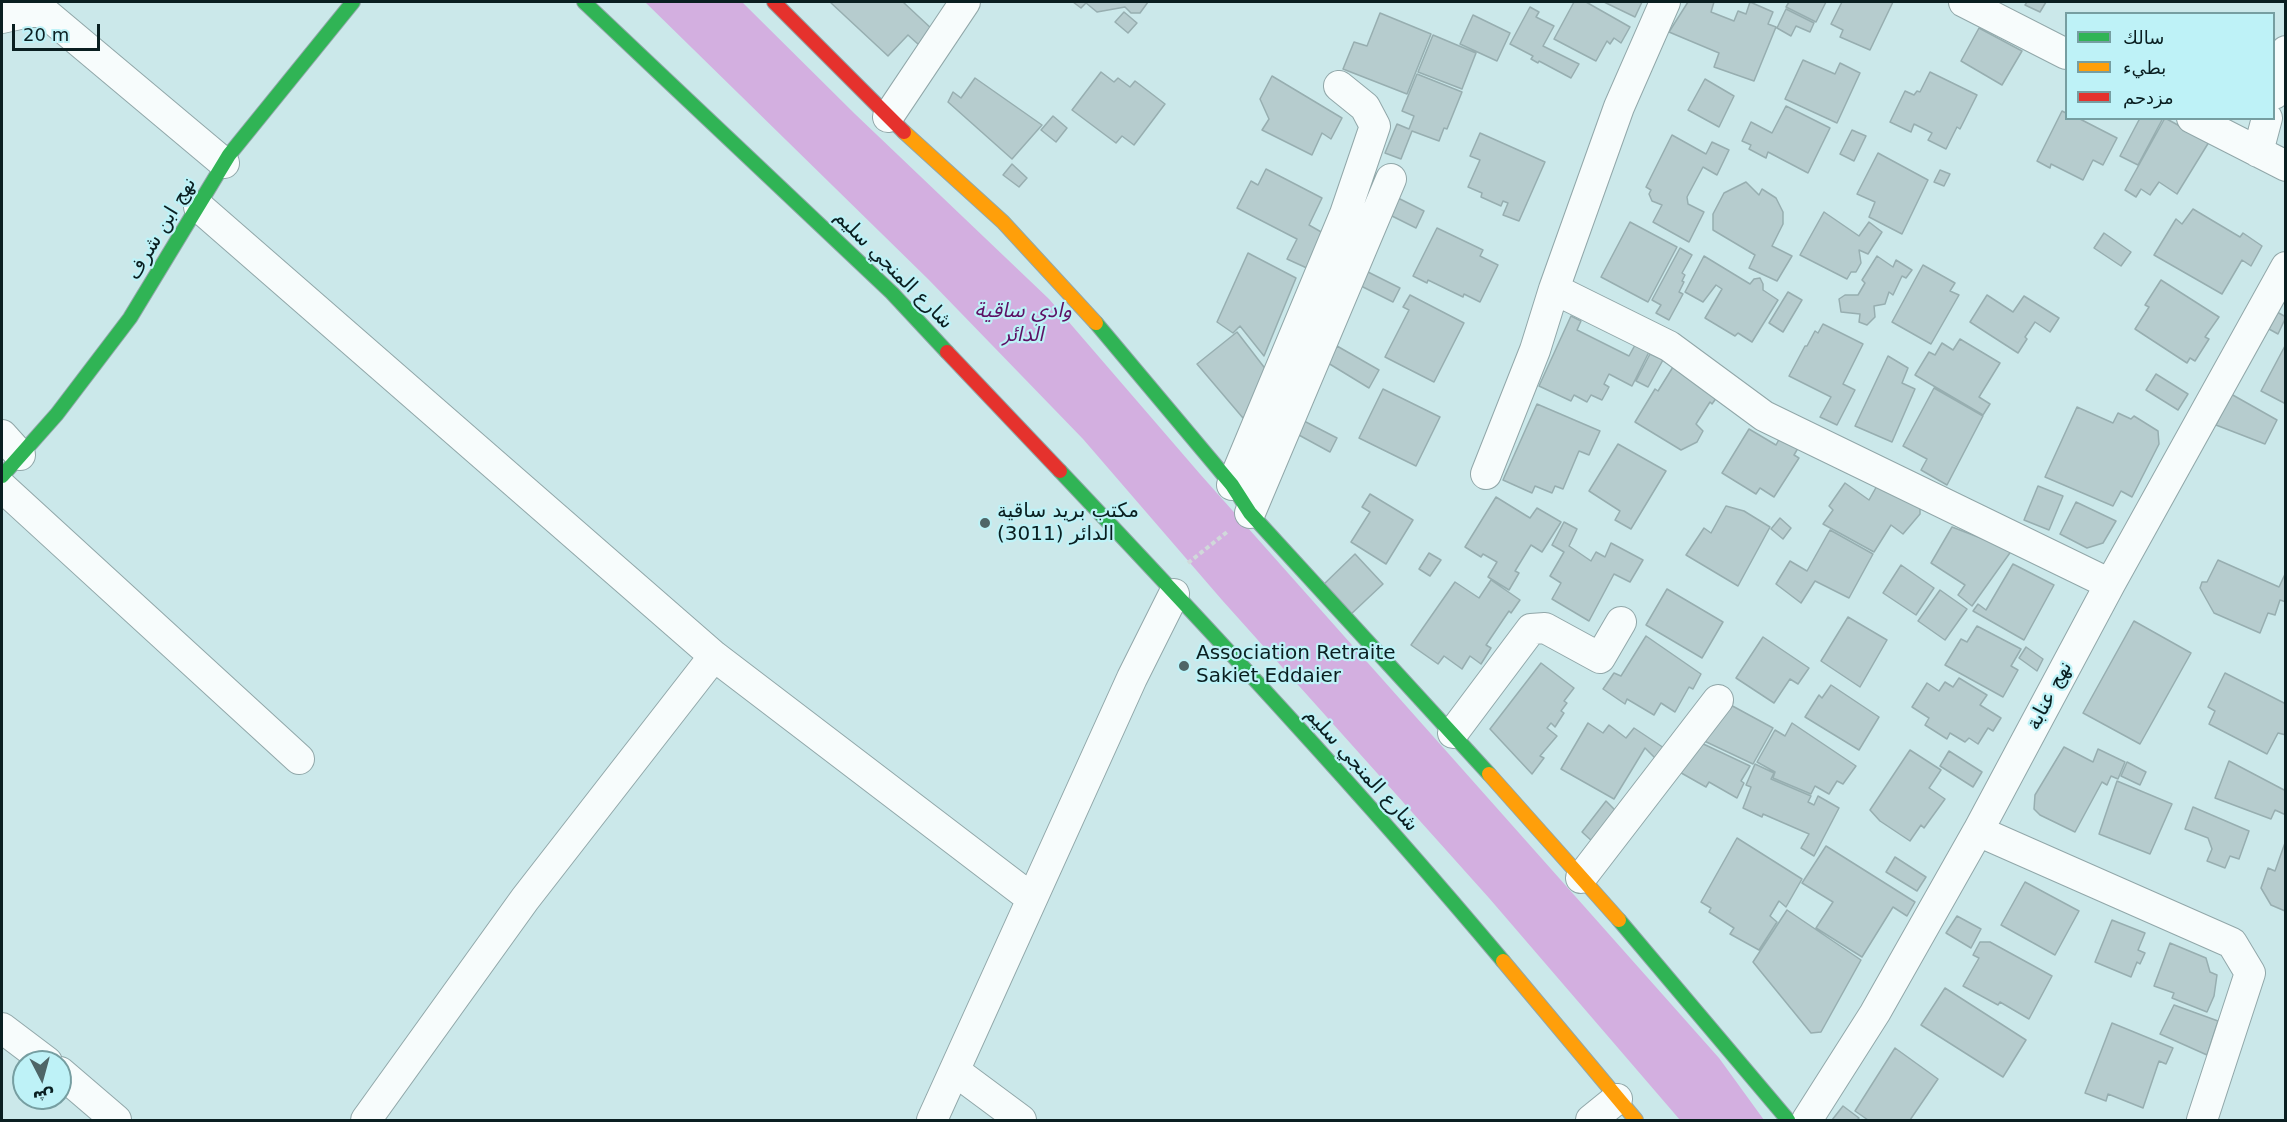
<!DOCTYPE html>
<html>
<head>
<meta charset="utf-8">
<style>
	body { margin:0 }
	#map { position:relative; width:2287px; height:1122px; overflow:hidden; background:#cbe8ea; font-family:"DejaVu Sans","Noto Sans Arabic",sans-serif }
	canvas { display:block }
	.frame { position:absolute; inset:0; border:3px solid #0a1f21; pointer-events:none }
	.legend { position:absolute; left:2065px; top:12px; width:210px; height:108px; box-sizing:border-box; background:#bef2f7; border:2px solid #769ea1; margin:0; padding:8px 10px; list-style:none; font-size:18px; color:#0a1f21 }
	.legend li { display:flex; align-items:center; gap:12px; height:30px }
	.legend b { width:30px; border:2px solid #769ea1 }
	.north { position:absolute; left:12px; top:1050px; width:60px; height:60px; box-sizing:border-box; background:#bef2f7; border:2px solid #769ea1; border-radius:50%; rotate:174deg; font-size:16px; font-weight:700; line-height:24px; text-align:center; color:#0a1f21 }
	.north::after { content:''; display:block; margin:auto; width:21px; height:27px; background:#4e6567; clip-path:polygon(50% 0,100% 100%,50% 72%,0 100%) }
	.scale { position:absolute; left:12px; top:24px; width:88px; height:27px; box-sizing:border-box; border:3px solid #0a1f21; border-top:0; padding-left:8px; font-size:18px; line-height:21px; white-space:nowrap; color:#0a1f21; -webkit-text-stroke:4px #bef2f7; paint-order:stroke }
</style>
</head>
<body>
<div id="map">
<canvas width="2287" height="1122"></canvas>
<div class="frame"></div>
<ul class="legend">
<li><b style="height:8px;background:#30b455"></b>سالك</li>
<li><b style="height:8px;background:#ff9f0a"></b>بطيء</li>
<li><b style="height:8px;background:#e5322d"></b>مزدحم</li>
</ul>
<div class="north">ش</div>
<div class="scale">20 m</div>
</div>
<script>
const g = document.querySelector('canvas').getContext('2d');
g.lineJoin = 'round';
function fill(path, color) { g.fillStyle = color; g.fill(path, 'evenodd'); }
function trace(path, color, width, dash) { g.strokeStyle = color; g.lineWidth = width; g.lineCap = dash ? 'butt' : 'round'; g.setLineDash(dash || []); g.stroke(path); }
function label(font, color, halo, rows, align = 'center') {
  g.font = font + ' "DejaVu Sans","Noto Sans Arabic",sans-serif'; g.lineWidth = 4.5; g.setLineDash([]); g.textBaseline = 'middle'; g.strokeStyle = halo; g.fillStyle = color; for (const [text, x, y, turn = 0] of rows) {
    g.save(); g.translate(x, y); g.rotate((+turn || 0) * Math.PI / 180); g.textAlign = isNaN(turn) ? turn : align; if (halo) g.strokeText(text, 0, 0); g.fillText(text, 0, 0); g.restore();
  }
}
const water = new Path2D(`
	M645 2H742L855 114 1049 299 1200 474 1719 1058 1764 1120H1680L1489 898 1222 600 1083 439 928 279Z`);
const building = new Path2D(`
	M830 2H903L933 30 919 45 908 35 888 56Z
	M1073 2H1148L1140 13H1131L1125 7 1097 12 1086 3 1081 8Z
	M1574 2H1586L1630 27 1621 43 1614 38 1610 44 1607 41 1596 61 1554 39Z
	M1604 2H1642L1635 17Z
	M1688 2H1714L1711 12 1734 21 1738 11 1746 14 1750 2 1773 12 1768 24 1776 27 1754 81 1714 67 1719 53 1669 32Z
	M1789 2H1826L1816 22 1786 7Z
	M1842 2H1893L1870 50 1840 37 1843 30 1831 24Z
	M2027 2H2046L2040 12 2025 5Z
	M1530 7 1539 12 1536 17 1554 26 1543 46 1579 64 1571 78 1539 61 1538 63 1531 59 1533 56 1510 44Z
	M1786 9 1814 23 1810 32 1796 26 1791 36 1777 28Z
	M1124 12 1137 23 1128 33 1115 22Z
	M1380 13 1431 34 1407 94 1343 69 1354 42 1367 46Z
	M1473 15 1510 33 1497 61 1460 44Z
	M1979 28 2022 51 2002 85 1961 61Z
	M1433 35 1476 53 1462 89 1418 72Z
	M1803 60 1835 74 1840 63 1860 73 1837 123 1785 99Z
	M1101 72 1114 82 1118 78 1130 87 1135 81 1165 104 1134 145 1122 136 1116 143 1072 110Z
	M1930 72 1977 95 1960 129 1957 127 1946 149 1928 140 1932 133 1914 124 1911 132 1890 122 1905 91 1914 95 1917 91 1920 92Z
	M1417 74 1462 92 1447 129 1444 128 1439 141 1412 131 1401 159 1385 153 1397 124 1409 129 1414 116 1402 111Z
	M1272 76 1342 118 1331 139 1322 133 1312 155 1262 130 1269 119 1260 99Z
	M975 78 1042 125 1012 159 948 102 953 92 961 98Z
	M1705 79 1734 96 1719 127 1688 110Z
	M1786 106 1830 128 1808 173 1768 152 1766 158 1749 149 1751 145 1742 141 1751 122 1772 133Z
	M2062 111 2066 113V118H2078L2117 138 2103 165 2093 160 2083 180 2051 164 2050 168 2037 161Z
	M1053 116 1067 128 1056 142 1041 130Z
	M2140 118H2163L2138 165 2120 156Z
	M2165 118 2209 142 2177 194 2159 182 2150 195 2141 189 2136 197 2125 190Z
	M1852 130 1866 136 1854 161 1840 154Z
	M1480 133 1545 162 1519 221 1503 215 1508 203 1503 201 1501 206 1481 197 1482 193 1468 187 1480 160 1470 156Z
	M1672 135 1706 154 1712 142 1729 150 1717 175 1703 167 1687 197 1688 204 1704 212 1689 242 1653 222 1662 205 1652 201 1649 194 1651 190 1646 187Z
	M1878 153 1928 180 1902 234 1869 217 1875 202 1857 194Z
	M1012 164 1027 178 1019 187 1003 175Z
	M1266 169 1322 198 1309 225 1323 233 1309 269 1287 259 1297 239 1237 208 1251 181 1258 185Z
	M1940 170 1950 174 1944 186 1934 182Z
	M1746 182 1759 195 1762 189 1776 198 1783 212V224L1772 246 1792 256 1777 281 1749 268 1755 255 1713 230V214L1724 193Z
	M1398 198 1424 211 1416 228 1390 215Z
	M2193 209 2240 237 2243 233 2262 246 2251 266 2242 260 2222 294 2154 255 2176 219 2182 224Z
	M1824 212 1859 236 1869 222 1882 232 1868 254 1859 250 1861 263 1856 272H1851L1847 279 1800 255Z
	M1630 222 1677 247 1648 302 1601 277Z
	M1437 228 1483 250 1480 256 1498 265 1480 302 1464 294 1463 297 1428 280 1427 283 1413 276Z
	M2104 233 2131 252 2121 266 2094 248Z
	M1680 248 1692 255 1682 273 1685 275 1682 281 1684 282 1679 292 1683 294 1669 320 1656 313 1661 305 1652 300Z
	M1248 253 1296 278 1264 356 1240 326 1233 333 1217 322Z
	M1704 256 1750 284 1754 279 1760 278 1763 284V290L1778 300 1752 342 1738 333 1735 336 1705 318 1722 289 1716 285 1703 302 1685 292Z
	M1877 256 1893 267 1896 260 1912 270 1906 278 1902 276 1893 295 1889 292 1885 304 1874 306 1875 317 1867 325 1859 322 1860 314 1841 312 1839 299 1845 295H1858L1865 283 1862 280Z
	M1923 265 1955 283 1950 291 1959 295 1931 344 1892 322Z
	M1366 271 1400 288 1393 302 1359 285Z
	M2161 280 2219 317 2205 337 2209 339 2195 361 2190 358 2187 363 2135 329 2149 307 2145 305Z
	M1788 292 1802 300 1783 332 1769 323Z
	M1410 295 1464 323 1434 382 1385 357 1409 310 1403 307Z
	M1987 295 2013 312 2024 296 2059 318 2050 332 2035 322 2025 337 2027 339 2018 353 1970 322Z
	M2277 312 2286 317 2278 334 2269 329Z
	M1571 316 1581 321 1577 330 1629 356 1635 345 1649 352 1632 386 1609 374 1604 384 1609 387 1602 400 1591 395 1587 402 1574 395 1571 401 1539 386Z
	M1823 324 1863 344 1843 384 1855 390 1837 425 1820 417 1831 397 1789 376 1805 346H1807L1815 331 1818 333Z
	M1237 332 1267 371 1249 413 1243 418 1197 364Z
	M1960 339 2000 363 1979 397 1990 404 1983 415 1915 375 1929 352 1935 355 1942 343 1953 350Z
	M2286 344V404L2261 391Z
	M1337 346 1379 370 1369 388 1328 363Z
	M1650 354 1663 360 1648 387 1636 381Z
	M1888 356 1908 368 1902 383 1915 389 1892 442 1855 426Z
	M1673 367 1717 397 1712 404 1710 402 1696 424 1703 431 1697 442 1681 450 1635 422 1655 389 1658 391Z
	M2156 374 2188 394 2178 410 2146 390Z
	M1934 388 1983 416 1947 485 1921 470 1927 459 1903 446Z
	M1383 389 1440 417 1416 466 1359 438Z
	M2231 394 2277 420 2265 444 2216 425Z
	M1537 404 1600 431 1589 455 1579 451 1563 489 1555 486 1552 493 1535 486 1532 493 1503 480Z
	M2077 407 2113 423 2118 413 2131 419 2134 416 2158 431 2159 444 2132 497 2121 491 2113 506 2045 477Z
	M1304 421 1337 438 1330 452 1297 434Z
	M1749 429 1776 445 1783 432 1801 443 1794 455 1799 458 1774 497 1760 488 1756 494 1722 473Z
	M1618 444 1666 471 1631 529 1615 520 1620 511 1589 491Z
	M1845 483 1869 500 1878 484 1920 506V514L1903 534 1891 525 1874 552 1823 524 1833 510 1829 506Z
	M2038 486 2063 496 2049 530 2024 520Z
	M1370 494 1413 520 1386 564 1351 542 1370 512 1362 507Z
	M1496 497 1530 518 1537 508 1561 522 1542 552 1531 545 1515 571 1519 573 1509 590 1488 577 1497 562 1483 554 1481 557 1465 547Z
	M2076 502 2116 521 2103 543 2087 548 2060 534Z
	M1726 506 1744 511 1770 527 1738 586 1686 555 1704 528 1711 533Z
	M1780 518 1791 528 1783 539 1771 529Z
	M1564 522 1577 529 1569 546 1591 561 1596 552 1605 557 1611 543 1643 560 1630 582 1614 574 1589 621 1552 599 1561 583 1550 576 1564 552 1552 545Z
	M1952 527 2012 550 1972 606 1958 595 1965 585 1931 563Z
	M1830 530 1873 554 1849 598 1815 581 1801 603 1776 584 1790 561 1807 571Z
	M1429 553 1441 560 1430 576 1419 569Z
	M1355 554 1383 584 1349 616 1321 587Z
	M2218 560 2279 587 2286 572V602L2280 600 2275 615 2268 613 2260 633 2214 613 2200 588 2202 582H2207Z
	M2013 564 2054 585 2024 640 1973 611 1978 604 1986 610Z
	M1901 565 1934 588 1916 615 1883 593Z
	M1491 580 1520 600 1511 613 1509 611 1486 645 1491 648 1481 664 1470 656 1462 669 1444 656 1438 664 1411 645 1455 582 1479 598Z
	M1667 589 1723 622 1702 658 1646 625Z
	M1940 590 1967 609 1945 640 1918 621Z
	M1848 617 1887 640 1860 687 1821 661Z
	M2134 621 2191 653 2140 744 2083 713Z
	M1977 626 2021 649 2011 666 2018 670 2003 697 1945 665 1961 639 1967 642Z
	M1646 636 1701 674 1693 689 1689 687 1675 712 1661 703 1654 715 1627 699 1625 704 1603 689 1614 673 1621 676Z
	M1763 637 1809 668 1798 684 1790 679 1774 703 1736 678Z
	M2026 647 2043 659 2037 671 2019 658Z
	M1541 663 1574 688 1564 701 1567 703 1561 711 1564 713 1555 727 1551 723 1547 728 1557 736 1540 756 1544 758 1532 774 1490 729Z
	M2225 673 2286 704V735L2278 733 2267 754 2209 724 2215 711 2208 707Z
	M1959 678 1987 695 1980 705 2001 718 1993 731 1988 728 1978 744 1969 738 1965 742 1950 733 1947 739 1925 725 1929 718 1912 707 1927 683 1939 691 1945 682 1953 687Z
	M1831 685 1879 717 1859 750 1805 717 1819 695 1822 698Z
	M1727 703 1773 728 1753 764 1700 739Z
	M1588 723 1603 733 1609 725 1626 738 1634 728 1667 750 1658 761 1645 748 1614 799 1561 769Z
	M1792 723 1856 766 1843 784 1837 781 1829 794 1815 786 1811 794 1773 778 1775 772 1757 762 1775 730 1785 736Z
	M1697 741 1750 766 1741 781 1744 783 1737 798 1709 782 1706 787 1676 770Z
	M2064 747 2093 762 2098 749 2125 762 2118 779 2111 776 2107 785 2102 782 2075 832 2040 815 2034 809 2035 795Z
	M1910 750 1941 770 1929 788 1945 799 1924 828 1921 825 1910 841 1880 821 1870 810Z
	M1949 751 1982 772 1973 787 1940 766Z
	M2229 761 2286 791V815L2275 810 2271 819 2215 798Z
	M2127 762 2146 772 2140 785 2121 776Z
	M1755 764 1774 773 1771 779 1811 796 1808 802 1814 805 1818 796 1839 808 1814 856 1801 848 1809 834 1763 814 1762 817 1743 808 1751 787 1746 785Z
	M2117 781 2172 804 2150 854 2099 834Z
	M1606 801 1617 812 1593 842 1582 832Z
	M2193 807 2249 831 2239 859 2230 856 2225 868 2207 861 2212 849 2208 838 2185 829Z
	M1737 838 1802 879 1786 907 1779 901 1770 916 1777 922 1759 950 1730 934 1734 928 1709 912 1711 908 1701 902Z
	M2286 840V910L2285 911 2271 905 2261 888 2268 868 2275 871Z
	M1826 846 1915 902 1907 916 1893 907 1862 957 1816 928 1833 902 1802 883Z
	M1895 857 1926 877 1917 891 1886 872Z
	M2025 882 2079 911 2055 955 2001 925Z
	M1787 910 1861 960 1821 1032 1811 1033 1753 962Z
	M1957 916 1981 929 1971 948 1946 933Z
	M2112 920 2145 933 2138 950 2145 953 2140 964 2137 962 2131 977 2095 962Z
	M1980 942H1990L2052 976 2029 1019 2000 1002 1998 1005 1963 986 1979 958 1973 955Z
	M2170 943 2206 958 2210 972 2217 975 2214 996 2207 1012 2172 998 2174 993 2154 986Z
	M1945 988 2026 1040 2003 1077 1921 1025Z
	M2174 1005 2218 1021 2207 1055 2160 1034Z
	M2112 1023 2173 1048 2166 1064 2159 1061 2143 1108 2108 1094 2106 1101 2085 1093Z
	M1895 1048 1938 1079 1910 1120H1868L1855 1111Z
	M1843 1106 1859 1118 1857 1120H1832Z`);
const path = new Path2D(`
	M1188 563 1227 532`);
const street = new Path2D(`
	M1964 2 2066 54
	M2 18 29 12H44L224 163
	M2274 94 2286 51
	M888 117 965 2
	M2192 118 2286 166
	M2258 152 2267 118
	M199 207 714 656 1031 898
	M1554 289 1669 346 1764 416 2110 584
	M2 435 20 455
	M1486 474 1535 350 1554 289 1619 107 1665 2
	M1232 485 1345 214 1375 126 1365 107 1339 86
	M2 487 299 759
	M1250 513 1391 179
	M1453 733 1531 629 1545 628 1600 658 1621 622
	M1978 831 2232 943 2250 973 2202 1120
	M1581 878 1718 700
	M2 1028 47 1062
	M955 1071 1021 1120
	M60 1072 116 1120
	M366 1120 525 899 714 656
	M932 1120 1132 678 1174 594
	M1591 1120 1617 1099
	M1807 1120 1875 1013 1978 831 2110 584 2286 267`);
const fast = new Path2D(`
	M584 2 892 293 947 352
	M1096 323 1232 485 1250 513 1489 774
	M1060 471C1211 631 1362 793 1503 961
	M2 476 57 414 130 318 229 155 353 2
	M1619 920 1788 1120`);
const slow = new Path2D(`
	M904 132 1003 222 1096 323
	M1489 774 1619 920
	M1503 961 1636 1120`);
const jam = new Path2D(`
	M774 2 904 132
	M947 352 1060 471`);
const markers = [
	[985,523,6,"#4e6567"],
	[1184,666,6,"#4e6567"]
];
const streetNames = [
	["نهج ابن شرف",162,229,-59],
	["شارع المنجي سليم",893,270,45],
	["نهج عنابة",2050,696,-62],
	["شارع المنجي سليم",1361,770,48]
];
const poiNames = [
	["مكتب بريد ساقية",997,512],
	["الدائر (3011)",997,535],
	["Association Retraite",1196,654],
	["Sakiet Eddaier",1196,677]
];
const waterNames = [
	["وادي ساقية",1023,312],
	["الدائر",1023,336]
];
fill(water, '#d3afe0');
fill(building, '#b6ccce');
trace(building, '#97aeb0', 1.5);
trace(street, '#91a7a9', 32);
trace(fast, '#91a7a9', 16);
trace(slow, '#91a7a9', 16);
trace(jam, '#91a7a9', 16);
trace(path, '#d0d9da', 4, [4.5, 3]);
trace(street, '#f7fcfc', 30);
trace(fast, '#30b455', 14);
trace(slow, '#ff9f0a', 14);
trace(jam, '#e5322d', 14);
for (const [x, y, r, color] of markers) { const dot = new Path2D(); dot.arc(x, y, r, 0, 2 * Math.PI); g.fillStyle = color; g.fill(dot); trace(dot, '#bef2f7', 2); }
label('20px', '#0a1f21', '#bef2f7', streetNames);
label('20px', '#0a1f21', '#bef2f7', poiNames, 'left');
label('italic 21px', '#5d1064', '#bef2f7', waterNames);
</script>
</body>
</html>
